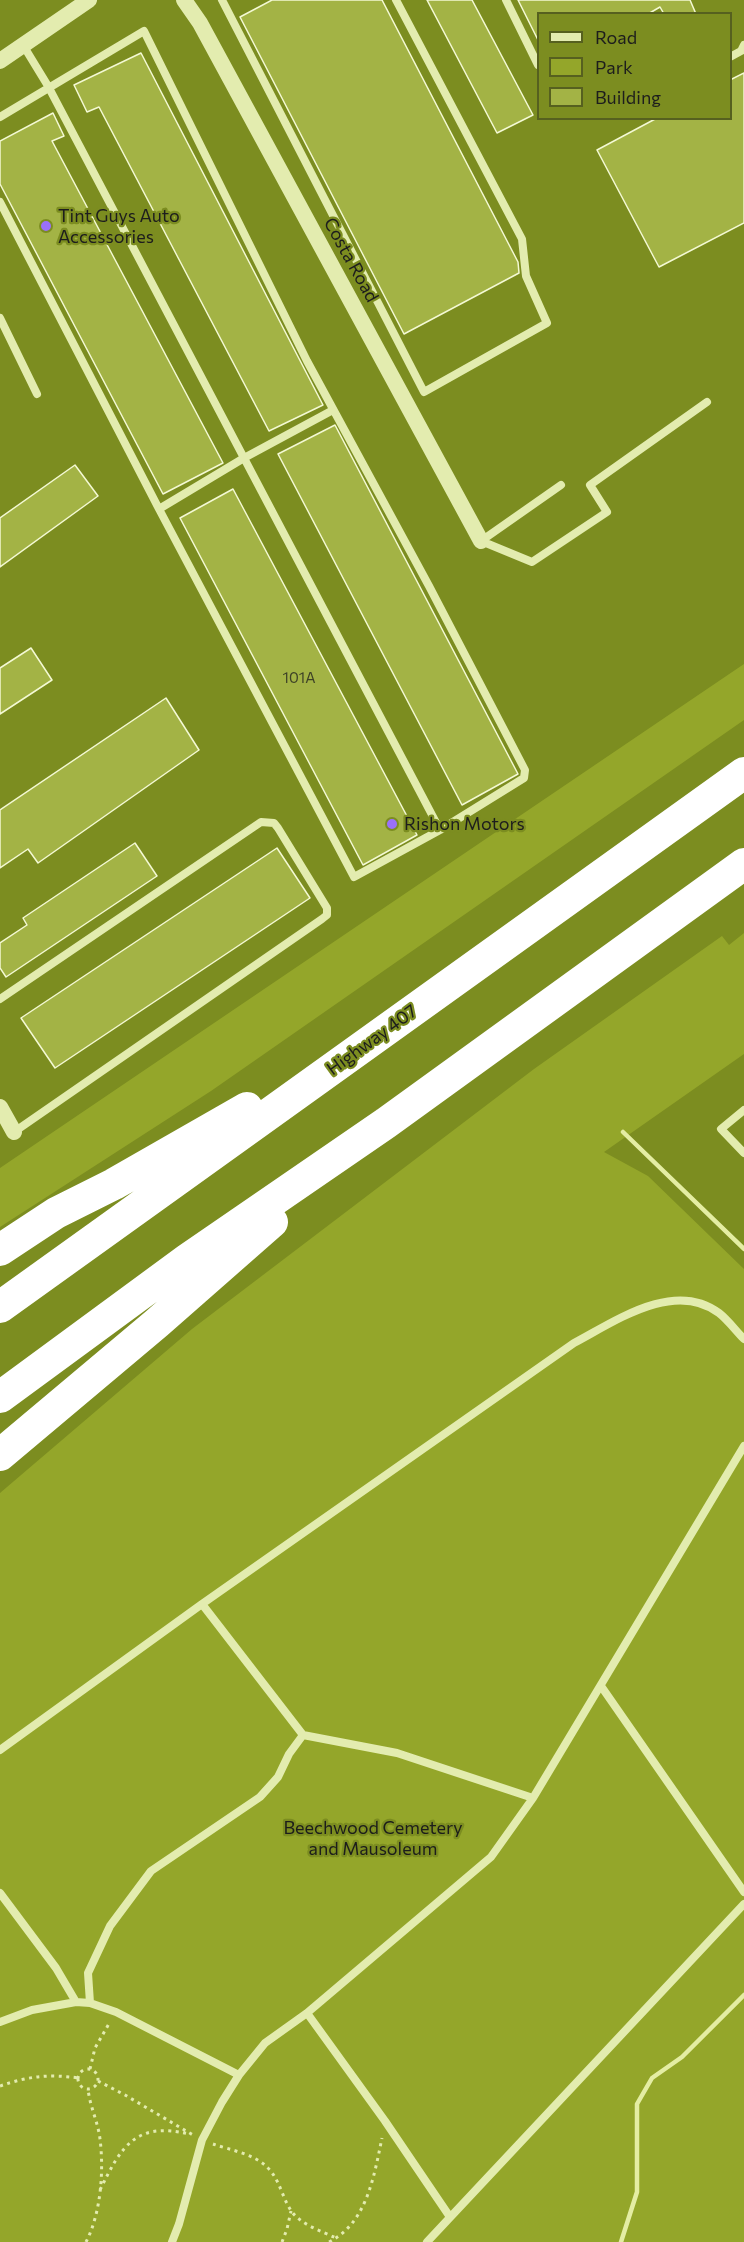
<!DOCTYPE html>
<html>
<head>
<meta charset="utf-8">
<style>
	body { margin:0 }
	#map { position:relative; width:744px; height:2242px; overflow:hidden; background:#7c8d20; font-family:Commissioner,sans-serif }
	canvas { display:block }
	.legend { position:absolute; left:537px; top:12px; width:195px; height:108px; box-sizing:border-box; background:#7c8d20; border:2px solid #56601f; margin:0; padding:8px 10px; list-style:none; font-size:18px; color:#1d1d1d }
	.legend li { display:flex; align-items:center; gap:12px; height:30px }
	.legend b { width:30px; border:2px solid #56601f }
</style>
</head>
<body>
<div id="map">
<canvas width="744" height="2242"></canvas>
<ul class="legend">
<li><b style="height:8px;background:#e3ecaf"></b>Road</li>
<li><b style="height:16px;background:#94a62a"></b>Park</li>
<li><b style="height:16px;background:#a3b345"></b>Building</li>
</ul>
</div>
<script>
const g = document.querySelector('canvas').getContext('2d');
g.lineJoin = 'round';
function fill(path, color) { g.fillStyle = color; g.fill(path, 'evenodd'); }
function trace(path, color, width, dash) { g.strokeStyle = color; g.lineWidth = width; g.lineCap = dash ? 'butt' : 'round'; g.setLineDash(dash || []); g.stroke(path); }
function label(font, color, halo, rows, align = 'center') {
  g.font = font + ' Commissioner,sans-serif'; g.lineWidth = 4.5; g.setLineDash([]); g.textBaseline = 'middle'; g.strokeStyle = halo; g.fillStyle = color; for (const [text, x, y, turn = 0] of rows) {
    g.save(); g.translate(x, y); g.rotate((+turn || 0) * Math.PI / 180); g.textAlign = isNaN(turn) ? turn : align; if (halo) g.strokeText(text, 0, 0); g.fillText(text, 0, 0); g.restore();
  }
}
const green = new Path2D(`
	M744 664V720L211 1091 0 1227V1168Z
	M744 933V1054L604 1152 648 1176 744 1269V2242H0V1493L192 1329 534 1069 722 936 729 945Z`);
const stream = new Path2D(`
	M623 1132 744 1249
	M621 2242 637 2192V2104L652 2078 682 2057 744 1995`);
const building = new Path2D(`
	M272 0H382L518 262 519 273 404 334 240 17Z
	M427 0H472L533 115 497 133Z
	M518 0H690L696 14H664L660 7 648 14H538V40Z
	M141 53 323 405 269 431 99 107 87 112 74 85Z
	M744 73V223L659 267 597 150 657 118H730V80Z
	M53 113 64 136 52 141 223 463 163 494 0 184V141Z
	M335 425 518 774 462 805 278 454Z
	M75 465 98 496 0 567V518Z
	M233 489 417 835 363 865 180 518Z
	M31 648 52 680 0 714V668Z
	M166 698 199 750 38 863 28 849 0 868V810Z
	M135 843 157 876 6 977 0 968V943L27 925 23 918Z
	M277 848 310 898 55 1068 21 1018Z`);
const path = new Path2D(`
	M90 2069 95 2048 110 2022
	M78 2079a10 10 0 1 1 20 0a10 10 0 1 1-20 0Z
	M98 2081 125 2095 193 2135
	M0 2086C29 2076 48 2074 79 2078
	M213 2144C230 2150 255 2154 268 2168 279 2179 282 2196 290 2209 299 2224 321 2231 336 2238
	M100 2190C121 2147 135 2121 189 2134
	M86 2242C101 2213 104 2171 100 2139 98 2122 90 2107 88 2089
	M282 2242 287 2229 291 2211
	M329 2242C367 2223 374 2176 382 2138`);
const lane = new Path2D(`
	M222 0 424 392 547 323 526 276 522 239 396 0
	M506 0 538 65
	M23 45 48 86 440 830
	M730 57 741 51 744 45
	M0 117 144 31 307 361 429 586 525 770 524 778 440 830 354 877 159 509 244 458 333 410
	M0 202 159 509
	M0 318 37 394
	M481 541 532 562 607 512 590 485 707 402
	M481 541 561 485
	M0 999 261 822 274 823 278 828 327 908V915L322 919 14 1132
	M744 1110 721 1129 744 1153
	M202 1604 574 1343C614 1322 674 1279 719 1313 728 1320 736 1331 744 1339
	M601 1686 744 1892
	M0 1750 202 1604 303 1735
	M0 1893 56 1968 76 2002
	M90 2003 88 1973 110 1926 151 1871 260 1797 278 1777 289 1754 303 1735 397 1753 533 1798
	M307 2013 385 2121 450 2217
	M0 2022 32 2010 76 2002 90 2003 116 2012 239 2075
	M172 2242 179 2224 202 2140 222 2102 239 2075 265 2043 307 2013 491 1857 533 1798 744 1446
	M427 2242 744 1904`);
const street = new Path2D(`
	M184 0 200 23 481 541
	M0 61 89 0
	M0 1107 14 1132`);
const highway = new Path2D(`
	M0 1250 56 1213 114 1184 247 1108
	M0 1307 744 773
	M0 1397 188 1259 386 1123 744 864
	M0 1455 157 1323 272 1222`);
const markers = [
	[46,226,6,"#9a70f9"],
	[392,824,6,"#9a70f9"]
];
const numberNames = [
	["101A",299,678]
];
const poiNames = [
	["Tint Guys Auto",58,216],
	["Accessories",58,237],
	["Rishon Motors",404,824]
];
const streetNames = [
	["Costa Road",351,260,61],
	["Highway 407",372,1040,-36]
];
const parkNames = [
	["Beechwood Cemetery",373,1828],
	["and Mausoleum",373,1849]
];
fill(green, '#94a62a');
trace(stream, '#e4eda3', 4.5);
fill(building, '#a3b345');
trace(building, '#f4f9d4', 1.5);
trace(path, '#e3ecaf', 3, [3, 4.5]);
trace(lane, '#e3ecaf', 8);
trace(street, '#e3ecaf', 16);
trace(highway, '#fff', 32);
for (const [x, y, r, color] of markers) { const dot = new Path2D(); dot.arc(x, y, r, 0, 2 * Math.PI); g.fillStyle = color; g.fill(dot); trace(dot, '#7c8d20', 2); }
label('15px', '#3e4227', null, numberNames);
label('18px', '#1d1d1d', '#7c8d20', poiNames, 'left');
label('18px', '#1d1d1d', '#7c8d20', streetNames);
label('18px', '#1c1d1b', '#7c8d20', parkNames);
</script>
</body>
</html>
